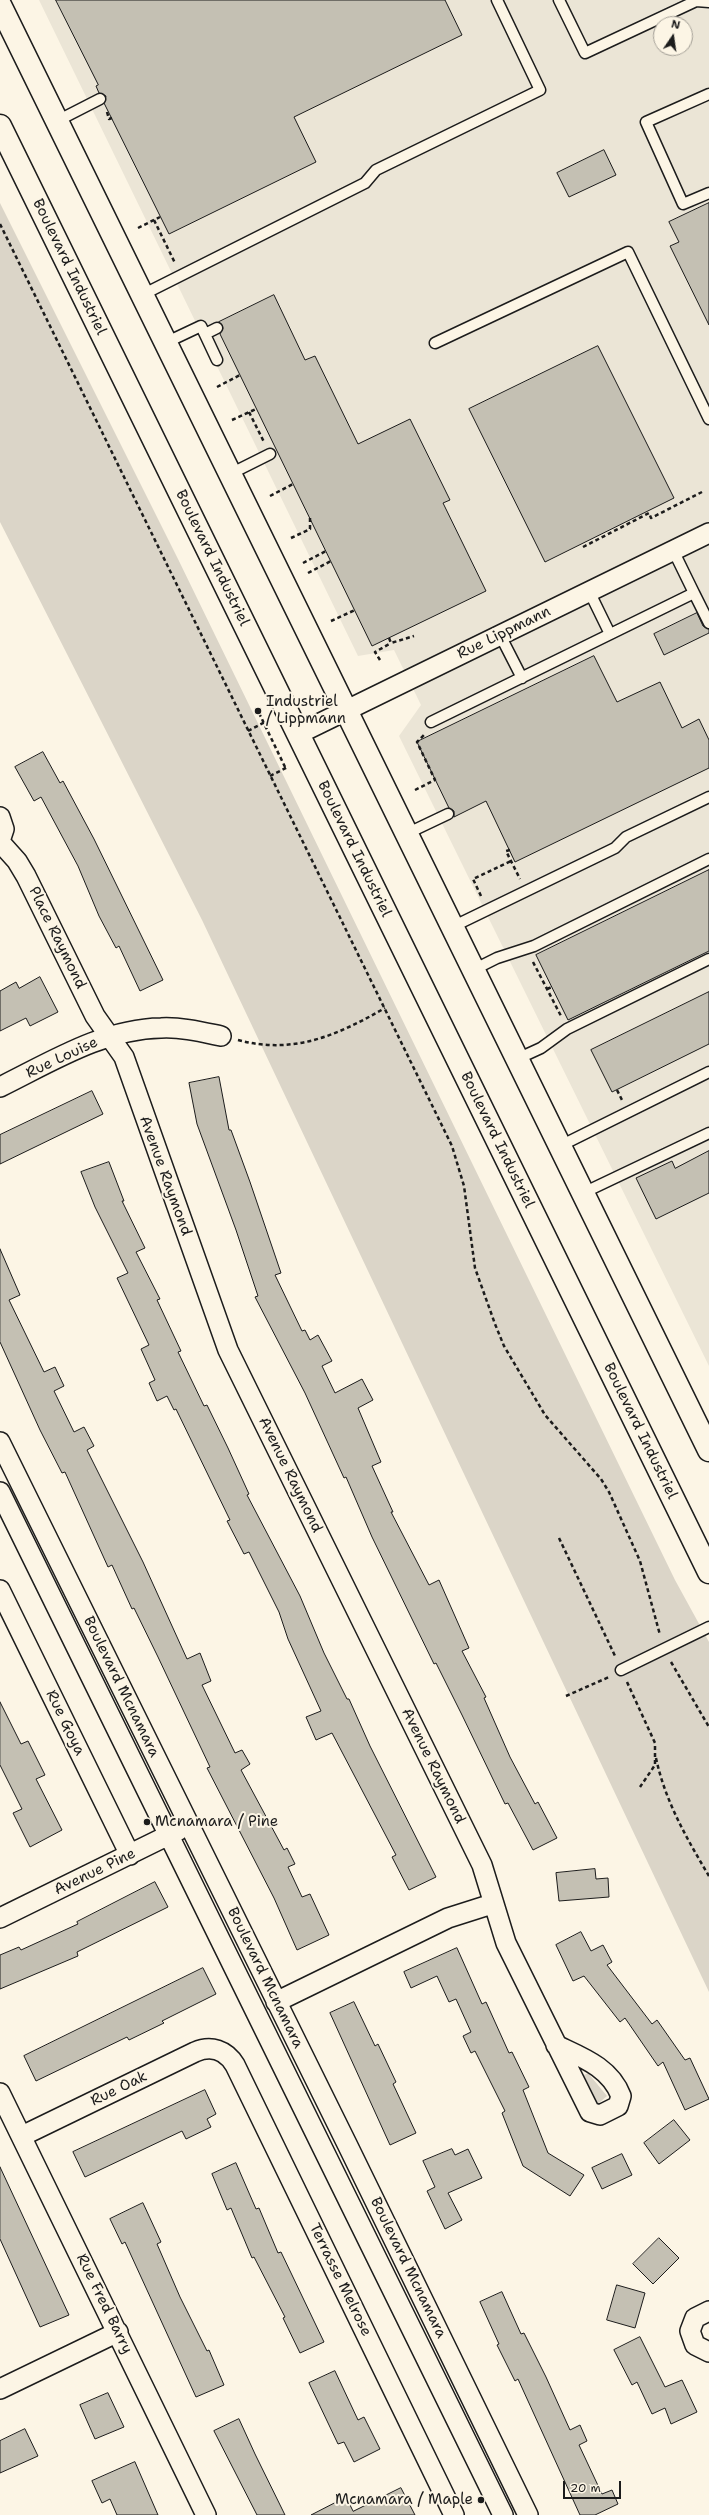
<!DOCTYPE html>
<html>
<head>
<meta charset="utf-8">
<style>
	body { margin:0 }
	#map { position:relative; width:709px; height:2515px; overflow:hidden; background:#fcf5e5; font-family:"Shantell Sans",sans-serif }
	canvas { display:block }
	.north { position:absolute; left:653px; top:16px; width:40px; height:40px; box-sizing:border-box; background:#fcf5e5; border:1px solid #a29e95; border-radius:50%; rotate:13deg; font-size:11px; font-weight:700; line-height:16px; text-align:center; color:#1c1c1c }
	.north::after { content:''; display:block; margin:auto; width:14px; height:18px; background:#1c1c1c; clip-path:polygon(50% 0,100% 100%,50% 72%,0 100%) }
	.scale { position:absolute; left:563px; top:2481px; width:58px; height:18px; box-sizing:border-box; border:2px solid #1c1c1c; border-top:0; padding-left:5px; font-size:12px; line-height:14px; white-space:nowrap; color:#1c1c1c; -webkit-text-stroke:3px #fcf5e5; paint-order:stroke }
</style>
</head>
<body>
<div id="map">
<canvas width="709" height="2515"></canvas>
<div class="north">N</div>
<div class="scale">20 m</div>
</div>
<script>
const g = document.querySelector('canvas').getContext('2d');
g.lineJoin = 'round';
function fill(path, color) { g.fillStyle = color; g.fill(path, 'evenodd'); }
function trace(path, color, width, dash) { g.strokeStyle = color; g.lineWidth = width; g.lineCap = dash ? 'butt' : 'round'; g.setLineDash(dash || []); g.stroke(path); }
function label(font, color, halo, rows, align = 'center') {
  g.font = font + ' "Shantell Sans",sans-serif'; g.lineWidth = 4; g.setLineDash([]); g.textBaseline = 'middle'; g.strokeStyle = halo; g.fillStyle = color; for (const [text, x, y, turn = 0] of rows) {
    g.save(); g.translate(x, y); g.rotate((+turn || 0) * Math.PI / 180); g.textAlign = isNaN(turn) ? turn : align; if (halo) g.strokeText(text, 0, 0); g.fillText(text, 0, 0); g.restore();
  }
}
const built = new Path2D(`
	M39 0H709V1366L399 736 421 705 394 650 358 656ZM661 24H685V48H661Z`);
const green = new Path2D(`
	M0 203 178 559 675 1580 709 1642V1992L202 920 0 522Z
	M588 2073 607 2096 599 2103H597L584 2075Z`);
const building = new Path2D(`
	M56 0H445L462 35 294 117 316 162 169 234 104 103 106 96 99 93 96 86 98 85Z
	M604 150 616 175 569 197 557 173Z
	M709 203V325L670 246 679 242 669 222Z
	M274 295 305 360 315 356 358 444 410 419 450 500 443 503 486 591 372 646 220 334 223 328 219 322Z
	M598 346 674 498 545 562 469 409Z
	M697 613 703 626 709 629V633L664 655 654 634Z
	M594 656 617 702 660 682 682 728 699 719 709 740V768L515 862 486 801 454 817V811L449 808 417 742Z
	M43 752 60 783 63 781 94 839 163 980 140 991 119 946 116 948 99 916 78 866 41 797 34 801 15 767Z
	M709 870V951L568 1020 536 955Z
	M40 977 58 1012 30 1026 26 1018 0 1031V991L16 982 19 988Z
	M709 992V1044L612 1092 591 1050Z
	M219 1077 229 1130H231L250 1182 281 1273 275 1275 302 1331 305 1330 310 1340 318 1335 332 1361 322 1366 335 1393 362 1379 373 1400 358 1408 381 1462 372 1466 393 1512H391L429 1585 439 1580 469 1648 462 1651 486 1697 484 1698 510 1757 535 1804 538 1802 557 1838 533 1850 508 1803 505 1804 462 1715 436 1663 434 1664 372 1537 346 1477 344 1478 305 1393 255 1297 258 1296 236 1230 197 1124 189 1083Z
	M92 1091 103 1114 0 1164V1135Z
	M709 1151V1193L656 1219 636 1178 672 1161 675 1168Z
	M109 1162 124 1201H122L145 1248 136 1252 160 1299 157 1300 181 1351 178 1352 204 1406 207 1405 228 1448 249 1494 247 1495 300 1596 324 1653 347 1699H349L370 1746 436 1877 409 1890 392 1857 396 1855 332 1733 316 1740 306 1717 321 1711 288 1639 279 1612 249 1552 244 1554 227 1521 230 1520 176 1409 174 1410 167 1396 157 1401 149 1383 155 1380 141 1349 149 1345 117 1278 128 1273 95 1207 81 1172Z
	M0 1249 20 1295 9 1300 44 1372 55 1367 64 1386 54 1391 74 1432 84 1427 94 1446 87 1450 143 1562 187 1659 200 1653 211 1681 202 1685 235 1753 242 1750 250 1764 241 1770 284 1850 287 1848 295 1864 288 1867 302 1897 310 1894 329 1935 297 1950 274 1898 207 1768 210 1767 158 1657 134 1608 132 1609 112 1565 108 1567 65 1472 62 1473 40 1430 0 1342Z
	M0 1702 21 1744 28 1741 45 1775 36 1779 62 1830 30 1847 13 1813 22 1809 0 1765Z
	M595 1869 596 1879 608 1878 609 1897 559 1901 556 1873Z
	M155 1882 168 1907 77 1952 78 1956 0 1989V1955L19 1947 21 1950 78 1924 77 1922Z
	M581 1932 591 1951 603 1945 612 1962 607 1965 652 2024 657 2020 685 2060 690 2058 709 2099 685 2110 663 2062 658 2066 625 2018 620 2022 584 1976 573 1981 556 1945Z
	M457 1948 482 2004 486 2002 509 2053 512 2052 529 2087 523 2090 548 2153 584 2175 570 2196 523 2166 502 2113 505 2111 475 2051 471 2053 463 2036 471 2032 456 1999 449 2002 437 1976 411 1988 404 1972Z
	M203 1968 216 1994 162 2021 164 2023 129 2040 127 2037 36 2081 24 2056Z
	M354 2002 375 2046 378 2044 396 2082 393 2084 416 2133 390 2145 330 2013Z
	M205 2090 216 2114 207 2119 211 2127 186 2139 182 2131 85 2177 73 2152Z
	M674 2120 690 2140 659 2164 644 2143Z
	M452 2149 455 2155 468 2149 482 2178 448 2193 462 2220 445 2229 427 2191 435 2187 423 2161Z
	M622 2154 632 2175 602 2189 592 2168Z
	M236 2163 256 2209 259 2208 278 2253 281 2252 324 2342 300 2353 283 2318 285 2317 254 2257 252 2258 231 2208 227 2210 212 2174Z
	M0 2167 69 2315 40 2327 0 2239Z
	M143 2203 161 2242 157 2244 180 2297 207 2351 209 2350 224 2385 196 2397 125 2242 122 2244 110 2219Z
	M659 2238 679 2258 653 2284 633 2264Z
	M617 2285 645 2293 635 2328 607 2320Z
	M502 2292 521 2334 524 2333 546 2377 570 2430 580 2425 587 2441 579 2445 602 2494 612 2490 618 2504 595 2515H580L518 2379 515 2381 497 2345 499 2344 480 2302Z
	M640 2337 665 2387 682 2380 697 2412 671 2424 665 2408 652 2414 637 2382 632 2385 614 2350Z
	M335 2371 358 2420 364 2417 380 2449 354 2462 344 2442 338 2444 309 2383Z
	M108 2393 124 2427 95 2439 80 2405Z
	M239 2419 255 2454 285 2515H257L214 2431Z
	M25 2429 38 2456 0 2473V2441Z
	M135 2462 158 2515H117L110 2499 102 2503 92 2481Z
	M401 2488 415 2515H311L346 2497 353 2511Z`);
const path = new Path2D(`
	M107 112 109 119 112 118
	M154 220 175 263
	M0 224 452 1146 464 1186 475 1268 495 1324 504 1346 545 1415 601 1479 609 1492 640 1561 660 1635
	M138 228 160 217
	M217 387 240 375
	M249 412 264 442
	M232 420 256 409
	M270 496 293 484
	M291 538 310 529V518
	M583 547 649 513 651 518 702 492
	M303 563 326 551
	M308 573 331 561
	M331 621 355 610
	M389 638 391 643 414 636
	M380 660 375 652 391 643
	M259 713 286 769
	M248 731 265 722
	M270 776 288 767
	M415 790 435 780 417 742 424 735
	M510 850 506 851 520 879
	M481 896 473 879 511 861
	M533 962 561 1016
	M547 989 552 987
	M238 1040C294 1055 338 1035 385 1008
	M617 1090 622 1100
	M559 1538 616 1658
	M671 1662 709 1727
	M627 1682 655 1743V1765L640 1787
	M566 1696 609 1677
	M656 1758C665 1801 687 1839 709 1876`);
const lane = new Path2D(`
	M559 0 585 53 696 1 709 2
	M709 94 646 122 683 204 709 193
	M57 121 100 99
	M142 295 365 183 376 170 540 90 497 0
	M205 334 217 328
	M165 343 201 326 217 360
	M435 343 628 252 709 419
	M230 474 270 454
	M589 591 610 634
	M694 593 709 623
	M500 635 522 678
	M431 722 694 593 673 550
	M406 834 448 814
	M452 927 615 848 626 837 709 797
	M473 970 497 958 534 946 709 859
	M517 1059 541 1048 567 1029 709 959
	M560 1146 709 1072
	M583 1193 709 1133
	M621 1670 709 1627`);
const street = new Path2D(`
	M298 734 709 533
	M0 817 4 829 0 841
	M0 842 17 861 26 876 95 1016 124 1057 228 1350 482 1865 506 1943 590 2112 600 2115 618 2106 621 2096C610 2067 581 2057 556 2045
	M0 1087C51 1062 103 1029 161 1028 182 1027 202 1032 221 1036
	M0 1442 347 2144 528 2515
	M0 1492 503 2515
	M0 1590 130 1855
	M0 1918 179 1830
	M276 2002 448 1918 492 1904
	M0 2093 206 2515
	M22 2136 195 2052C211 2045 226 2050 235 2065L454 2515
	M709 2311 695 2318 690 2331 695 2345 709 2352
	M0 2389 118 2332`);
const secondary = new Path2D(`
	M0 5 709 1450
	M0 126 709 1572`);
const markers = [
	[258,711,4,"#1c1c1c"],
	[147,1822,4,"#1c1c1c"],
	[481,2500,4,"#1c1c1c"]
];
const streetNames = [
	["Boulevard Industriel",69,267,64],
	["Boulevard Industriel",212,558,64],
	["Rue Lippmann",504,633,-26],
	["Boulevard Industriel",354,849,64],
	["Place Raymond",57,938,64],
	["Rue Louise",62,1058,-25],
	["Boulevard Industriel",497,1140,64],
	["Avenue Raymond",165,1176,70],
	["Boulevard Industriel",640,1431,64],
	["Avenue Raymond",290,1475,64],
	["Boulevard Mcnamara",121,1687,64],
	["Rue Goya",65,1723,64],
	["Avenue Raymond",433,1766,64],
	["Avenue Pine",95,1872,-26],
	["Boulevard Mcnamara",265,1978,64],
	["Rue Oak",119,2089,-26],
	["Boulevard Mcnamara",408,2268,64],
	["Terrasse Melrose",340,2280,64],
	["Rue Fred Barry",104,2304,64]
];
const poiNames = [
	["Industriel",266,702],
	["/ Lippmann",266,719],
	["Mcnamara / Pine",155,1822],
	["Mcnamara / Maple",473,2500,"right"]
];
fill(built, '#ebe5d6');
fill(green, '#dbd5c8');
fill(building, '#c4c0b3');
trace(building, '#1c1c1c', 1);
trace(lane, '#1c1c1c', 13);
trace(street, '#1c1c1c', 22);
trace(secondary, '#1c1c1c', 25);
trace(path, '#1c1c1c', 2.5, [4, 3]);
trace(lane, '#fcf5e5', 10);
trace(street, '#fcf5e5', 19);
trace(secondary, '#fcf5e5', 22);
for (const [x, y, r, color] of markers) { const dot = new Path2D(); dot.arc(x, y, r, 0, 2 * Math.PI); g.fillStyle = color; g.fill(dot); trace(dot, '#fcf5e5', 1.5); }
label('15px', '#1c1c1c', '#fcf5e5', streetNames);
label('15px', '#1c1c1c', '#fcf5e5', poiNames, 'left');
</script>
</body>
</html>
